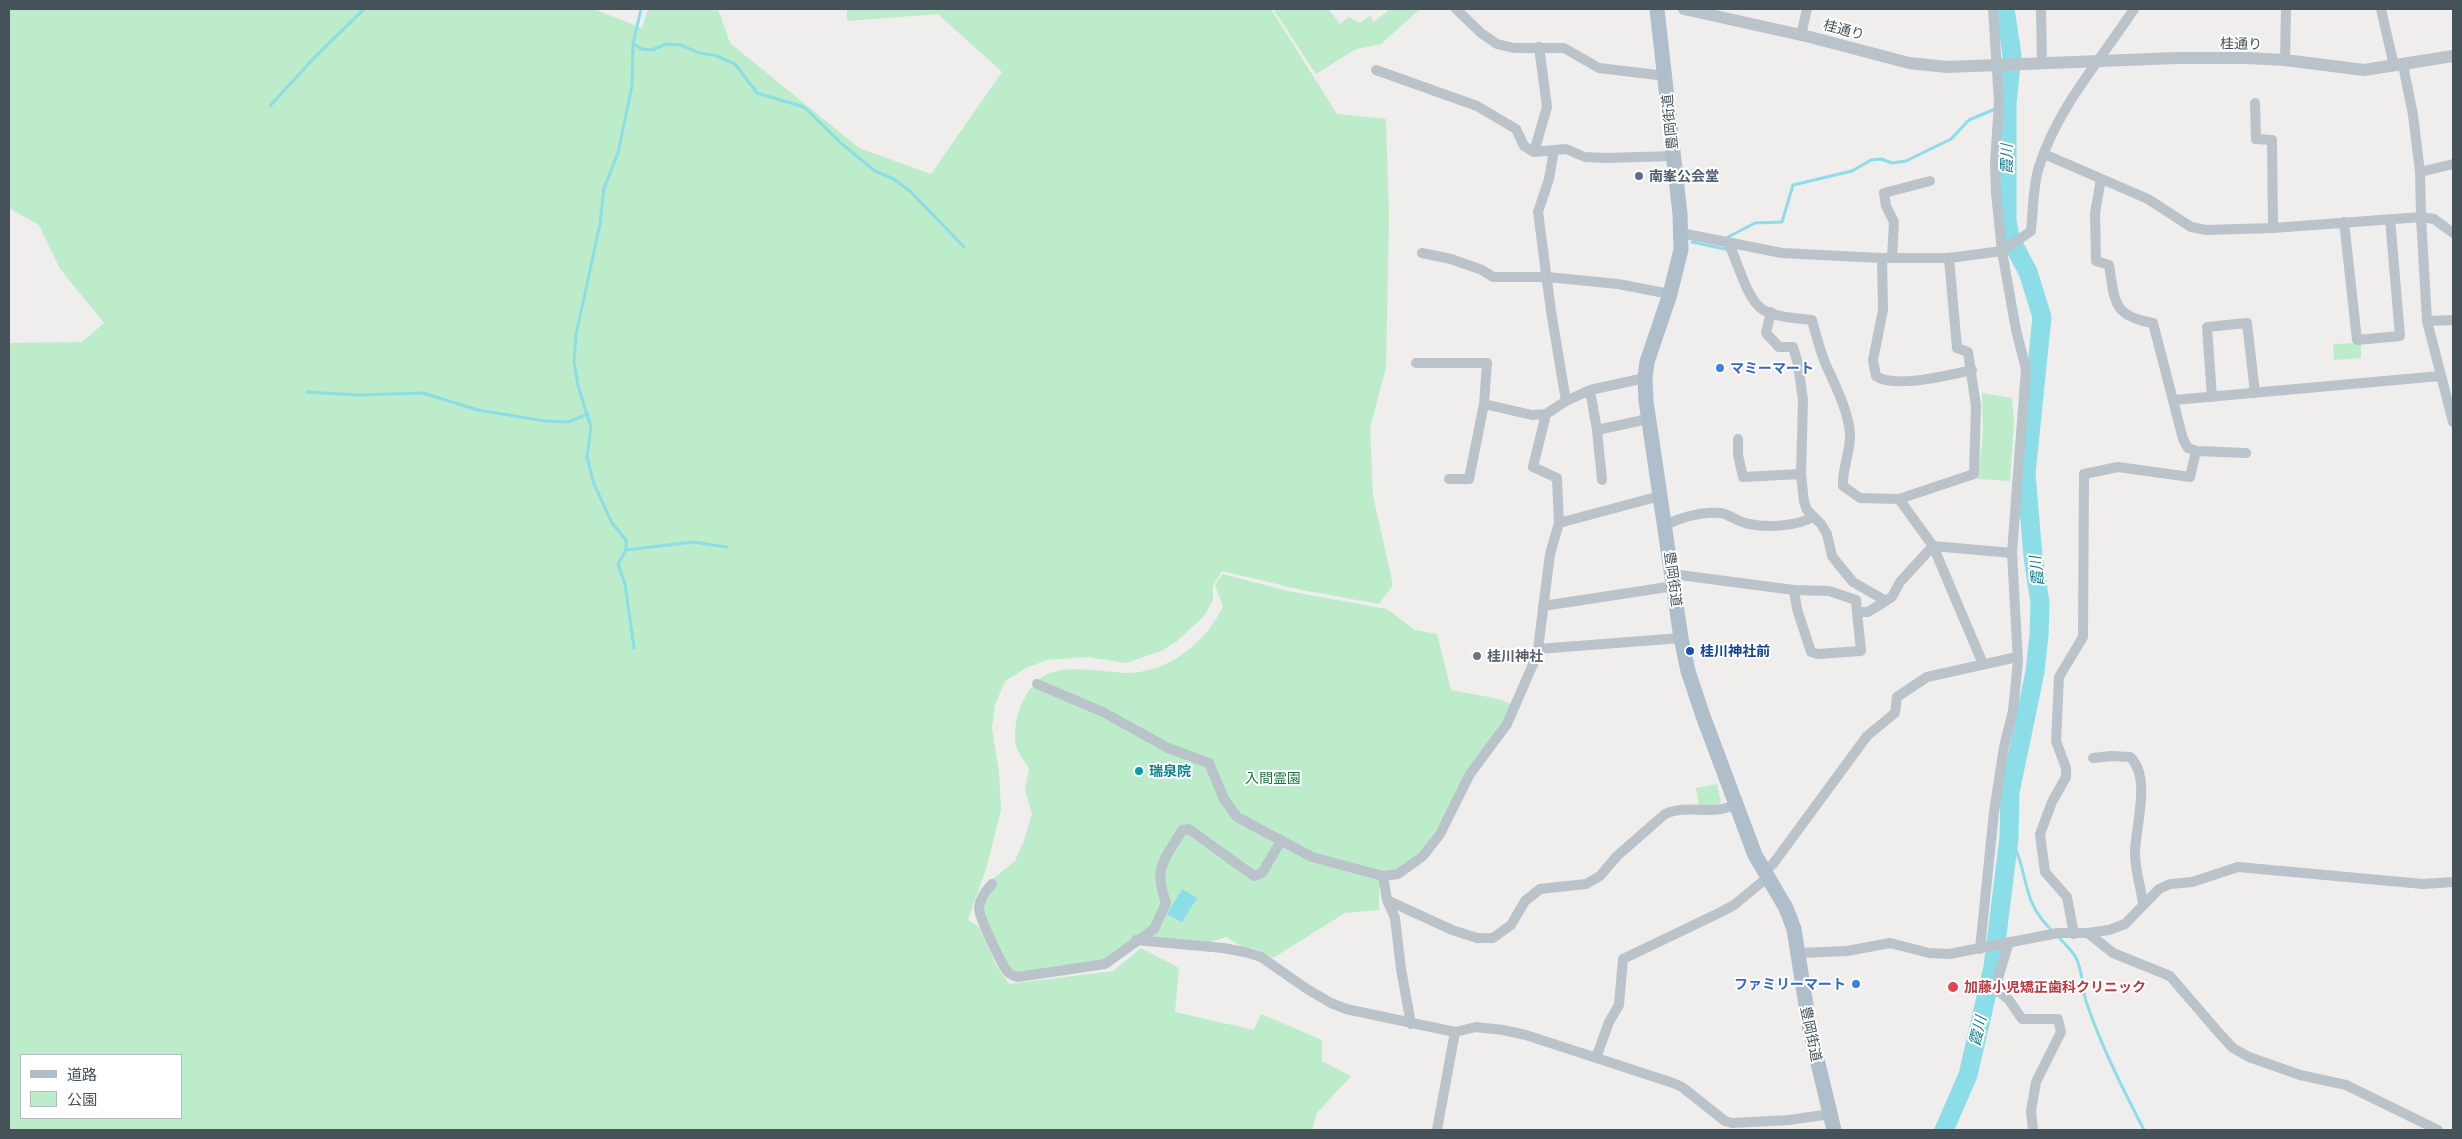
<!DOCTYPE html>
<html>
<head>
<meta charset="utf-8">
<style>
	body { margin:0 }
	#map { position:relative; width:2462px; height:1139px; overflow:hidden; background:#f0eded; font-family:Commissioner,"Noto Sans JP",sans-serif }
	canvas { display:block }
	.frame { position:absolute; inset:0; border:10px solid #465259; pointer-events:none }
	.legend { position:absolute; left:20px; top:1054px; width:162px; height:65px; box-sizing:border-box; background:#fff; border:1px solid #b5babd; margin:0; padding:6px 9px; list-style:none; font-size:15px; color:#465259 }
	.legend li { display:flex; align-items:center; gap:10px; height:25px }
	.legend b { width:25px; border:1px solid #b5babd }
</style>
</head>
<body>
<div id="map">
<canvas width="2462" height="1139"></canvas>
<div class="frame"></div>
<ul class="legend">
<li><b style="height:6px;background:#aebfcb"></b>道路</li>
<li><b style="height:14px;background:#bcecca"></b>公園</li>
</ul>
</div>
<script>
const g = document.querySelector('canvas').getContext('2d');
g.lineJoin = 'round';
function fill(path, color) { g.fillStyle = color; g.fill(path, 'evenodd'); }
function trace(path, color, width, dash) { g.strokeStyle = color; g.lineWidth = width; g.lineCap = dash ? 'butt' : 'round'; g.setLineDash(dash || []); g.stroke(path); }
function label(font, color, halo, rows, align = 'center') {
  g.font = font + ' Commissioner,"Noto Sans JP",sans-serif'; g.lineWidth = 4; g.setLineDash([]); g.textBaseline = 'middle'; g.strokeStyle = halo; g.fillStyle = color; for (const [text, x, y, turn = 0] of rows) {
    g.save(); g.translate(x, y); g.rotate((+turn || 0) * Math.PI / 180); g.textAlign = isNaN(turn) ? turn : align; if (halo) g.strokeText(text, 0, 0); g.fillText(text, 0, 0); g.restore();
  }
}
const green = new Path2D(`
	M9 9H594L642 28 648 9H718L730 43 859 148 931 174 1002 72 938 14 847 21V9H1271L1337 114 1386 119 1389 217 1386 368 1370 428 1373 496 1393 585 1379 604 1302 590 1222 571 1213 586V600L1204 616 1176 642 1161 651 1126 663 1087 657 1047 660 1026 668 1005 681 995 705 992 728 999 772 1001 810 987 866 968 920 979 927 996 965 1009 984 1113 971 1141 948 1179 968 1175 1012 1254 1030 1261 1014 1322 1040V1061L1351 1076 1317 1113 1312 1130H9V343L82 342 104 323 60 269 39 225 9 208ZM181 1055V1118H21V1055Z
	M1273 9H1328L1340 24 1349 17 1360 23 1370 16 1374 22 1390 9H1420L1381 44 1356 49 1316 74Z
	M2361 343V358L2334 360 2333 344Z
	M1982 393 2012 398 2014 422 2010 481 1978 479 1983 432Z
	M1223 574 1288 591 1387 609 1415 630 1437 634 1451 690 1499 699 1511 704 1504 719 1455 794 1436 830 1422 850 1379 888V910L1345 913 1273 958 1253 948 1246 949 1226 937 1201 945 1145 939 1107 967 1016 980 980 921 975 916 976 901 984 886 1015 861 1024 840 1032 814 1025 790 1029 769C1025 762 1020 755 1017 749 1009 723 1026 680 1052 672 1076 666 1101 672 1125 673 1167 674 1207 642 1223 606L1215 585Z
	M1717 784 1721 803 1699 807 1696 788Z`);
const water = new Path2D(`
	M1182 889 1197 898 1182 922 1167 914Z`);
const stream = new Path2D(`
	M641 9 633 44 642 49 652 50 666 44 681 45 699 53 714 55 735 64 757 93 804 107 841 143 875 171 894 179 911 192 964 247
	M633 44 632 86 618 153 604 188 600 224 576 335 574 361 578 386 591 427 587 457 594 484 612 523 626 540V550L618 564 625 584 634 648
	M270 106 314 58 364 9
	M1727 240 1728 237 1755 223 1782 222 1793 185 1852 171 1871 160 1881 159 1892 163 1906 161 1951 139 1969 120 2007 104
	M1692 242 1725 249 1726 246
	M307 392 358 395 423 393 478 410 545 421 568 422 588 414
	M626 550 693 542 727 547
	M2009 838C2023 857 2023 882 2032 903 2042 926 2062 937 2075 956 2084 971 2081 989 2087 1004 2102 1048 2123 1089 2144 1130`);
const river = new Path2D(`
	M1944 1130 1968 1075 1993 967 2009 838 2010 792 2035 672 2039 635 2040 603 2033 556 2026 474 2042 317 2028 272 2010 238 2007 220V104L2012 55 2005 9`);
const minor = new Path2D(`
	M1456 9 1481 33 1497 44 1514 48H1564L1599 68 1666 76
	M2041 9 2042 64
	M2381 9 2394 66
	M1801 35 1807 9
	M2285 60 2286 9
	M2403 65 2413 115 2420 172 2421 217 2427 321 2453 422
	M1376 70 1477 106 1516 129 1524 146 1534 152 1566 149 1585 157 1605 158 1674 156
	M2255 103 2256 139 2272 140 2273 228
	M1534 152 1547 107 1539 47
	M2044 154 2148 199 2191 227 2206 230 2273 228 2421 217 2434 219 2453 233
	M2420 172 2453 164
	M2344 222 2357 340 2400 336 2390 219
	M1681 233 1782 253 1882 258H1949L2002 251 2031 231C2033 211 2033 189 2038 170 2056 109 2100 61 2134 9
	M1422 253 1451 259 1482 270 1493 277H1547L1618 284 1670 294
	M1882 258 1883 310 1873 360 1876 376C1895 389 1949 375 1972 370
	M1892 258 1894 222 1886 206 1884 193 1930 181
	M1771 312 1766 333 1779 347H1793L1798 364 1803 400 1801 474 1804 502 1807 510 1821 524 1827 534 1832 556 1839 565 1853 582 1886 601
	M2427 321 2453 320
	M1416 363H1487L1484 404 1532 415 1546 414
	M1590 390 1597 430 1648 419
	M2212 397 2207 327 2247 323 2255 393
	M2174 400 2440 376
	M1566 401 1590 390 1645 378
	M1597 430 1602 480
	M1738 439V455L1743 477 1801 474
	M2196 451 2246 453
	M1449 479H1469L1484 404
	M1899 499 1974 474 1976 406 1968 352 1957 348 1949 258
	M1559 523 1660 496
	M1665 525C1682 517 1701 511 1721 513 1730 515 1739 522 1749 524 1768 528 1797 526 1813 517
	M1672 574 1794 590 1829 591 1856 600 1857 612H1868L1892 597 1900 582 1933 546 1899 499 1860 498 1843 486C1842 467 1851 451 1850 433 1848 410 1835 385 1826 365 1820 351 1816 335 1812 320 1797 318 1776 318 1762 309 1746 298 1738 261 1728 243
	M1794 590 1797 609 1811 652 1818 654 1861 651 1857 612
	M1543 606 1674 586
	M1538 649 1681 638
	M1983 664 1933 546 2012 553
	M1037 684 1103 712 1168 748 1209 763 1224 799 1237 817 1312 857 1383 876 1398 874 1423 856 1440 834 1470 774 1507 724 1534 662 1538 649 1550 554 1559 523 1557 478 1533 467 1546 414 1566 401 1551 311 1538 212 1549 179 1554 150
	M2093 758 2111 756 2130 757C2152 777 2135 827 2135 854 2135 870 2141 887 2143 904
	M1764 871 1773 864 1867 736 1895 713 1897 697 1927 677 2017 657
	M1383 876 1387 900 1395 918 1401 969 1411 1024
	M992 884C986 890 980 899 979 908 979 917 1001 964 1008 972 1010 975 1014 976 1018 977L1105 964 1154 929 1166 903C1153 866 1164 862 1182 830L1189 829 1254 876 1262 873 1281 841
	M1387 900 1452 930 1477 938H1493L1511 925 1525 901 1540 889 1586 884 1600 876 1617 856 1665 814C1688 803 1713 817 1736 804
	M2088 933 2113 953 2170 976 2219 1033 2233 1048 2249 1057 2300 1075 2346 1085 2438 1130
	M2074 934 2067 897 2045 872 2040 834 2052 802 2066 777V768L2056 741 2059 677 2083 637 2084 474 2118 467 2190 477 2196 451 2188 448 2183 439 2153 323C2112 316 2115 301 2109 265L2096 261 2095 213 2101 179
	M1136 940 1223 948 1245 952 1261 957 1307 989 1331 1003 1346 1009 1455 1032 1476 1027 1503 1030 1526 1035 1673 1083 1682 1087 1725 1121 1732 1123 1789 1120 1831 1114
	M2009 942 1995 988 2009 1000 2022 1019H2058L2061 1032 2036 1082 2031 1111 2033 1130
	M1980 949 1994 812 2004 747 2013 711 2018 661 2012 553 2026 369 2016 330 2002 251 1996 193 1995 163 1999 102 1993 9
	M1799 953 1847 951 1890 943 1929 953 1949 954 2058 933H2088L2109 930 2125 924 2159 889 2170 884 2192 882 2238 867 2423 884 2453 882
	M1596 1058 1609 1022 1619 1005 1623 959 1719 913 1734 905 1768 877
	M1437 1130 1455 1032`);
const tertiary = new Path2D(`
	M1684 9 1810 37 1909 63 1947 67 2176 58H2246L2285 60 2364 70 2453 56`);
const primary = new Path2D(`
	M1657 9 1680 214 1681 250 1670 294 1647 362 1645 378 1646 401 1681 638 1688 671 1703 716 1755 855 1786 908 1794 929 1810 1030 1834 1130`);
const markers = [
	[1639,176,5,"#5c6f8a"],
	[1720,368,5,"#3f7fe0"],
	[1690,651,5,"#1a4fb4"],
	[1477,656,5,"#6b7280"],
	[1139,771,5,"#0f9aa8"],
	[1856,984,5,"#3f7fe0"],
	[1953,987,6,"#e0444e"]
];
const streetNames = [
	["桂通り",1844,30,15],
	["桂通り",2241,44,1],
	["豊岡街道",1670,122,-96],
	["豊岡街道",1673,579,82],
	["豊岡街道",1811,1034,78]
];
const serviceNames = [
	["南峯公会堂",1649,176]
];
const shopNames = [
	["マミーマート",1730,368],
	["ファミリーマート",1846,984,"right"]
];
const transitNames = [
	["桂川神社前",1700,651]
];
const worshipNames = [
	["桂川神社",1487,656]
];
const cultureNames = [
	["瑞泉院",1149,771]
];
const parkNames = [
	["入間霊園",1273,778]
];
const healthNames = [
	["加藤小児矯正歯科クリニック",1964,987]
];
const waterNames = [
	["霞川",2007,159,-90],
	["霞川",2037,571,-96],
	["霞川",1978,1031,-77]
];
fill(green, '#bcecca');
fill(water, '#8bdde7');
trace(stream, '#8bdde7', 3);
trace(river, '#8bdde7', 19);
trace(minor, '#b9c3c9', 10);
trace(tertiary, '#b9c3c9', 12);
trace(primary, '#aebfcb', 15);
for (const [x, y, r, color] of markers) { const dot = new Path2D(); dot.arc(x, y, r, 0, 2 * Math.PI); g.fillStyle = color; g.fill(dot); trace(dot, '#fff', 2); }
label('14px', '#465259', '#fff', streetNames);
label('bold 14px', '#4e5e75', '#fff', serviceNames, 'left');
label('bold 14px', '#366cbe', '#fff', shopNames, 'left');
label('bold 14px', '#164399', '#fff', transitNames, 'left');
label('bold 14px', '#5b616d', '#fff', worshipNames, 'left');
label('bold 14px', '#0d838f', '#fff', cultureNames, 'left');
label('14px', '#1b7740', '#fff', parkNames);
label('bold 14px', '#be3a42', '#fff', healthNames, 'left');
label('italic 15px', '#137d8b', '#fff', waterNames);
</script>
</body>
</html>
